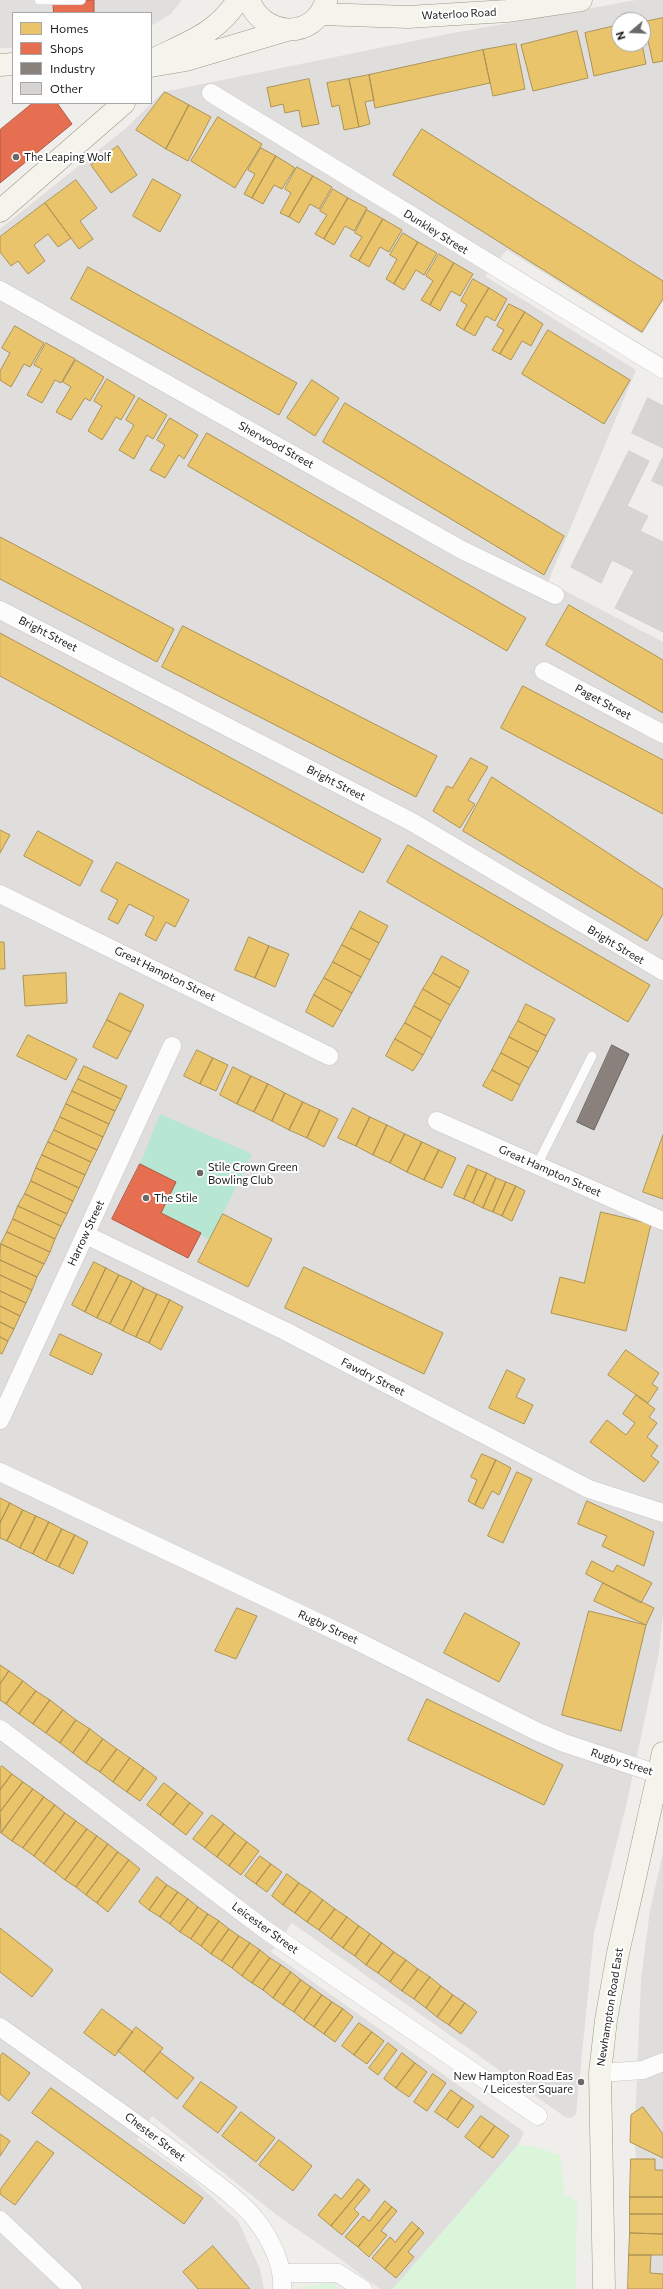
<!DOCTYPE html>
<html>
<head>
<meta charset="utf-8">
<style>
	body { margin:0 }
	#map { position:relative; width:663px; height:2289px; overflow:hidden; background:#f0eeeb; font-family:Commissioner,sans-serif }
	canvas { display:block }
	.legend { position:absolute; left:12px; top:12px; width:140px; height:92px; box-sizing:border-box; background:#fff; border:1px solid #a7a7a7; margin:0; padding:5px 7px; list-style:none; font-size:12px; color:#222 }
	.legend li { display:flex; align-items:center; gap:8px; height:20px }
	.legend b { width:20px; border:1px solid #a7a7a7 }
	.north { position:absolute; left:611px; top:12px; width:40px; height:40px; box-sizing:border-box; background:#fff; border:1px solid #a7a7a7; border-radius:50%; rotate:251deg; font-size:11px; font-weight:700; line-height:16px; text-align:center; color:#222 }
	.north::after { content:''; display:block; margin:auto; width:14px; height:18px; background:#6a6968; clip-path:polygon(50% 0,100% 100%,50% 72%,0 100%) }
</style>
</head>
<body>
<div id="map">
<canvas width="663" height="2289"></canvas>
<ul class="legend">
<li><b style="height:11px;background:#e9c46a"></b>Homes</li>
<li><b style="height:11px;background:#e76f51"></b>Shops</li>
<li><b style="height:11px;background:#8a817c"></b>Industry</li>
<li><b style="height:11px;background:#d7d4d2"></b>Other</li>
</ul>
<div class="north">N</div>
</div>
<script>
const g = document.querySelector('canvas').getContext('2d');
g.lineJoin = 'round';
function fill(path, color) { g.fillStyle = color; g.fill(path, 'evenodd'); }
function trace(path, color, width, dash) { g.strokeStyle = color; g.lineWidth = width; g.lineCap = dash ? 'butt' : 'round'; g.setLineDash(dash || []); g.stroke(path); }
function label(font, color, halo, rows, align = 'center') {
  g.font = font + ' Commissioner,sans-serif'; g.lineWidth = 4; g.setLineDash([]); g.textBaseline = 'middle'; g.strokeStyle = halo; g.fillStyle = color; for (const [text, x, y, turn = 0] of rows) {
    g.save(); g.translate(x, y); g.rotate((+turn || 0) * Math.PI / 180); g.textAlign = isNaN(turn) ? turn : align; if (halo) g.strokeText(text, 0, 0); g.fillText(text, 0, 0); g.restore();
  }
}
const residential = new Path2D(`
	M636 0H663V300L642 334 507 250 485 276 636 370 548 582 663 642V1613L659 1653 626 1806 594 1933 576 2114 571 2118 565 2117 292 1923 271 1952 524 2132 518 2145 393 2289H380L332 2253 278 2216 152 2116 137 2140 192 2179 238 2221 260 2269 264 2289H0V229L126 128 163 92 448 34ZM619 20H643V44H619Z
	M663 1853V2289H638L635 2125 641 1979 650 1910Z`);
const park = new Path2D(`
	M518 2145 536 2147 560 2155 565 2192 559 2191 577 2202 576 2289H393Z
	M333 2283 341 2289H298L300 2287Z`);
const pitch = new Path2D(`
	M160 1114 252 1154 210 1240 161 1213 140 1164Z`);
const parking = new Path2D(`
	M0 0H182L171 14 151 26V13H13V48H0Z`);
const homes = new Path2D(`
	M663 18V61L653 63 644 22Z
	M619 25V44H642L646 64 594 76 585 33Z
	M577 31 588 78 533 91 521 45Z
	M516 44 525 89 493 96 483 50Z
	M483 50 490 83 375 108 369 75Z
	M369 75 374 100 365 102 370 124 359 127 349 79Z
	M309 79 319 124 302 127 299 110 285 113 283 104 271 107 267 88Z
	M349 79 359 127 344 130 339 105 332 107 327 83Z
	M165 92 189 105 166 149 136 130Z
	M189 105 211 117 188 161 166 149Z
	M218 117 262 144 235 188 191 161Z
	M422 129 663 281V299L642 332 393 175Z
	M118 146 137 175 111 193 91 165Z
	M261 148 276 156 252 198 244 194 255 174 248 170Z
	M276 156 295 168 282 189 274 185 263 204 252 198Z
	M297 167 313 176 289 217 280 213 291 193 285 189Z
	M313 176 332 187 319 209 310 204 299 223 289 217Z
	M153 179 181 195 160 232 133 216Z
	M76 180 97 208 80 221 93 239 79 249 45 203Z
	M333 189 348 198 324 239 315 234 327 215 320 211Z
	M348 198 367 208 354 231 345 226 334 245 324 239Z
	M45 203 71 238 58 247 48 234 34 245 45 261 28 274 18 261 11 266 0 252V237Z
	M367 210 383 219 359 261 350 256 362 237 355 233Z
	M383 219 402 230 389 252 380 247 369 267 359 261Z
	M403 233 418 242 394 284 386 279 397 259 390 255Z
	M418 242 437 253 424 275 416 270 404 290 394 284Z
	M439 254 454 263 430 305 421 300 433 281 426 276Z
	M454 263 473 274 460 296 451 291 440 311 430 305Z
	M88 267 297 383 279 415 71 299Z
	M473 279 489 288 464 330 456 325 467 305 461 301Z
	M489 288 507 299 495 321 486 316 475 336 464 330Z
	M509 304 525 312 500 354 492 350 504 330 497 326Z
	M525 312 543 324 531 346 522 341 511 360 500 354Z
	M15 326 44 343 30 367 24 364 11 387 0 380V371L10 353 2 348Z
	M548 330 630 380 604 424 522 374Z
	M46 343 75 359 61 383 55 380 42 403 27 395 42 369 34 365Z
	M76 360 104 377 90 401 85 398 71 420 56 412 71 387 63 382Z
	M107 379 135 396 121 420 116 417 102 440 88 431 102 406 94 401Z
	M312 380 339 398 315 436 287 418Z
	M139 398 167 415 153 439 147 435 134 459 119 450 134 425 126 420Z
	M345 403 564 536 544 575 323 442Z
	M170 418 198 435 184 459 179 455 165 478 150 470 165 445 157 440Z
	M207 433 526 618 507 651 188 466Z
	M0 537 174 629 157 662 0 579Z
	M569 605 663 660V713L546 645Z
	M183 626 437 756 416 797 162 667Z
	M0 633 381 839 363 873 0 676Z
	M523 686 663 760V814L501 728Z
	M471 758 488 767 468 800 475 804 460 828 433 811 447 786 452 788Z
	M492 777 663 889V914L647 941 463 831Z
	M0 830 10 835 0 853Z
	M38 831 93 861 80 886 24 856Z
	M408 845 650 985 628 1022 387 882Z
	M117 862 189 900 175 927 166 922 156 941 145 935 154 917 129 904 118 924 108 919 118 900 101 891Z
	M360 911 388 926 379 943 351 928Z
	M351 928 379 943 370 960 342 945Z
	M249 937 269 946 255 978 235 970Z
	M0 942H4L5 969H0Z
	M342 945 370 960 361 977 333 962Z
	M269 946 289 954 275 987 255 978Z
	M442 956 469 971 460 988 433 973Z
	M333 962 361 977 352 993 324 978Z
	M66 973 67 1003 25 1006 23 976Z
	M433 973 460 988 450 1005 423 989Z
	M324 978 352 993 342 1011 314 995Z
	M423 989 450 1005 441 1021 414 1006Z
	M120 993 144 1005 131 1032 107 1020Z
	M314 995 342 1011 333 1027 306 1012Z
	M526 1004 555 1019 546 1036 518 1021Z
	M414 1006 441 1021 432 1038 405 1023Z
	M107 1020 131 1032 117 1059 93 1047Z
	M518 1021 546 1036 538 1052 509 1037Z
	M405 1023 432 1038 423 1055 395 1039Z
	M28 1035 77 1059 66 1080 17 1056Z
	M509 1037 538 1052 529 1068 501 1053Z
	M395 1039 423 1055 413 1071 386 1056Z
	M197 1050 213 1058 200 1084 184 1076Z
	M501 1053 529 1068 520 1085 492 1070Z
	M213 1058 228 1065 216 1091 200 1084Z
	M84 1066 127 1086 121 1099 78 1079Z
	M233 1067 251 1076 237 1104 220 1095Z
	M492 1070 520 1085 512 1101 483 1086Z
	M251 1076 268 1084 254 1112 237 1104Z
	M78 1079 121 1099 115 1111 72 1091Z
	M268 1084 285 1093 272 1121 254 1112Z
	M72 1091 115 1111 109 1124 66 1104Z
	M285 1093 303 1102 289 1130 272 1121Z
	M303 1102 320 1110 307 1138 289 1130Z
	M66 1104 109 1124 103 1137 60 1117Z
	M353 1108 370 1117 356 1146 338 1138Z
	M320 1110 338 1119 324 1147 307 1138Z
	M60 1117 103 1137 97 1150 54 1130Z
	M370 1117 387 1125 373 1155 356 1146Z
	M387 1125 405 1134 390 1163 373 1155Z
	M54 1130 97 1150 91 1162 48 1142Z
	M405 1134 422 1142 407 1172 390 1163Z
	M663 1135V1199L643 1192Z
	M48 1142 91 1162 85 1175 42 1155Z
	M422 1142 439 1150 424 1180 407 1172Z
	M439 1150 456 1158 442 1188 424 1180Z
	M42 1155 85 1175 79 1188 36 1168Z
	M468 1165 477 1169 464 1199 454 1195Z
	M36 1168 79 1188 73 1201 31 1181Z
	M477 1169 487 1173 473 1203 464 1199Z
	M487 1173 496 1178 483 1208 473 1203Z
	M496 1178 506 1182 493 1212 483 1208Z
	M31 1181 73 1201 67 1214 25 1194Z
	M506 1182 516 1186 502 1216 493 1212Z
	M516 1186 525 1191 512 1221 502 1216Z
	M25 1194 67 1214 61 1226 18 1206Z
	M18 1206 61 1226 55 1239 13 1219Z
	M601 1212 651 1224 626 1331 551 1313 560 1277 584 1283Z
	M223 1214 272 1239 248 1287 198 1262Z
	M13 1219 55 1239 50 1252 7 1232Z
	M7 1232 50 1252 44 1264 1 1244Z
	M1 1244 44 1264 37 1277 0 1260Z
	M0 1260 37 1277 32 1290 0 1275Z
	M94 1262 106 1268 85 1312 72 1305Z
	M304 1267 443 1333 424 1374 285 1308Z
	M106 1268 119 1275 97 1318 85 1312Z
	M0 1275 32 1290 26 1303 0 1291Z
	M119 1275 132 1281 110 1324 97 1318Z
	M132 1281 144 1288 123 1331 110 1324Z
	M144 1288 157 1294 136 1337 123 1331Z
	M0 1291 26 1303 20 1316 0 1306Z
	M157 1294 170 1300 149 1343 136 1337Z
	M170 1300 183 1307 161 1350 149 1343Z
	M0 1306 20 1316 14 1329 0 1322Z
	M0 1322 14 1329 8 1341 0 1337Z
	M60 1334 102 1354 92 1375 50 1355Z
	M0 1337 8 1341 2 1354 0 1353Z
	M626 1350 659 1373 652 1384 658 1388 648 1403 608 1375Z
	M507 1370 525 1379 516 1397 533 1405 524 1424 489 1408Z
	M636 1395 655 1409 649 1417 657 1423 647 1437 658 1446 651 1456 659 1462 644 1482 590 1442 607 1420 626 1435 635 1423 623 1414Z
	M482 1454 496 1460 475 1505 468 1501 477 1480 471 1477Z
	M496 1460 511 1468 499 1495 492 1491 483 1509 475 1505Z
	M517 1472 532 1479 503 1543 488 1536Z
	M0 1498 10 1503 0 1523Z
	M587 1501 654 1532 644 1566 602 1546 607 1536 578 1524Z
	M10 1503 23 1510 7 1541 0 1538V1523Z
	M23 1510 36 1516 20 1548 7 1541Z
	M36 1516 49 1522 33 1554 20 1548Z
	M49 1522 62 1529 46 1561 33 1554Z
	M62 1529 75 1535 59 1567 46 1561Z
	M75 1535 88 1542 73 1574 59 1567Z
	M592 1561 613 1572 617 1565 652 1583 641 1603 586 1574Z
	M603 1583 654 1608 646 1625 594 1601Z
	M237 1608 257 1616 236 1659 215 1651Z
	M589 1611 646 1625 621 1731 562 1715Z
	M465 1613 520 1643 499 1682 444 1653Z
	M0 1665 9 1671 0 1684Z
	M9 1671 23 1681 6 1704 0 1700V1684Z
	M23 1681 36 1691 19 1714 6 1704Z
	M36 1691 50 1700 33 1724 19 1714Z
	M427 1699 563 1765 544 1805 408 1740Z
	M50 1700 63 1710 46 1733 33 1724Z
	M63 1710 76 1720 60 1743 46 1733Z
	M76 1720 90 1729 73 1753 60 1743Z
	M90 1729 103 1739 86 1763 73 1753Z
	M103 1739 117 1749 100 1772 86 1763Z
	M117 1749 130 1758 113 1782 100 1772Z
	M130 1758 144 1768 127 1792 113 1782Z
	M2 1766 12 1774 0 1790V1768Z
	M144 1768 157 1778 140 1801 127 1792Z
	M12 1774 23 1782 0 1812V1790Z
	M23 1782 33 1789 1 1833 0 1812Z
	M164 1783 177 1793 160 1815 147 1805Z
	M33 1789 44 1797 12 1841 1 1833Z
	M177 1793 190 1803 173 1825 160 1815Z
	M44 1797 55 1805 23 1848 12 1841Z
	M190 1803 203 1813 186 1835 173 1825Z
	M55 1805 65 1813 34 1856 23 1848Z
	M65 1813 76 1821 44 1864 34 1856Z
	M212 1815 224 1824 205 1848 193 1839Z
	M76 1821 87 1829 55 1872 44 1864Z
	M224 1824 235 1833 217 1857 205 1848Z
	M87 1829 97 1836 65 1880 55 1872Z
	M235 1833 247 1842 229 1866 217 1857Z
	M97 1836 108 1844 76 1887 65 1880Z
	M247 1842 259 1851 241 1875 229 1866Z
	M108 1844 118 1852 86 1895 76 1887Z
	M118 1852 129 1860 97 1903 86 1895Z
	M260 1856 271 1864 256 1884 245 1876Z
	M129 1860 140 1869 108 1912 97 1903Z
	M271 1864 282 1872 267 1892 256 1884Z
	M287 1874 299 1883 283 1905 272 1896Z
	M157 1877 167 1885 149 1910 139 1902Z
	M299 1883 311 1891 295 1913 283 1905Z
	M167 1885 178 1892 160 1917 149 1910Z
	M311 1891 323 1900 307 1922 295 1913Z
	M178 1892 188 1899 170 1924 160 1917Z
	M188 1899 198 1907 180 1932 170 1924Z
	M323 1900 335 1909 319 1930 307 1922Z
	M198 1907 208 1914 191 1939 180 1932Z
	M335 1909 347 1917 331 1939 319 1930Z
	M208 1914 219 1921 201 1946 191 1939Z
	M347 1917 359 1926 343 1948 331 1939Z
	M219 1921 229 1929 211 1954 201 1946Z
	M359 1926 370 1934 355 1956 343 1948Z
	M0 1928 53 1970 32 1997 0 1972Z
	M229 1929 239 1936 222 1961 211 1954Z
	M370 1934 382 1943 366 1965 355 1956Z
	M239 1936 250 1943 232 1968 222 1961Z
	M250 1943 260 1950 242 1976 232 1968Z
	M382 1943 394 1952 378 1973 366 1965Z
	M260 1950 270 1958 252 1983 242 1976Z
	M394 1952 406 1960 390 1982 378 1973Z
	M270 1958 281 1965 263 1990 252 1983Z
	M406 1960 418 1969 402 1991 390 1982Z
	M281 1965 291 1972 273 1998 263 1990Z
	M418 1969 430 1977 414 1999 402 1991Z
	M291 1972 301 1980 283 2005 273 1998Z
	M430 1977 441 1986 426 2008 414 1999Z
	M301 1980 311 1987 294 2012 283 2005Z
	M441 1986 453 1995 437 2017 426 2008Z
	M311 1987 322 1995 304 2020 294 2012Z
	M322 1995 332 2002 314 2027 304 2020Z
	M453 1995 465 2003 449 2025 437 2017Z
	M332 2002 343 2009 324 2034 314 2027Z
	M465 2003 477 2012 461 2034 449 2025Z
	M102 2009 133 2032 115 2056 84 2033Z
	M343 2009 353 2017 335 2042 324 2034Z
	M359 2023 372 2032 354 2055 342 2046Z
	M136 2027 163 2048 144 2072 118 2051Z
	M372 2032 384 2041 367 2064 354 2055Z
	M388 2043 397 2050 378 2075 369 2068Z
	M160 2052 194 2078 177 2099 144 2072Z
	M3 2053 30 2073 9 2101 0 2094V2057Z
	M402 2053 415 2063 396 2088 384 2079Z
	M415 2063 427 2072 409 2097 396 2088Z
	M433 2074 446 2083 427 2111 414 2102Z
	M201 2082 237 2107 218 2133 183 2107Z
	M51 2088 203 2198 184 2224 32 2113Z
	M451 2090 462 2098 447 2120 435 2112Z
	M462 2098 474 2106 458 2128 447 2120Z
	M643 2107 663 2134V2158L630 2142 631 2115Z
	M241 2112 275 2138 256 2162 222 2136Z
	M481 2116 495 2126 479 2148 465 2137Z
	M495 2126 509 2136 493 2158 479 2148Z
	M0 2134 10 2141 0 2156Z
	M279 2140 312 2166 293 2191 259 2165Z
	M37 2141 54 2153 15 2205 0 2194V2190Z
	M631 2159H655V2170H663V2197H630Z
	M358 2179 365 2185 331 2226 318 2215 335 2194 341 2199Z
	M365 2185 370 2190 354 2209 359 2214 342 2235 331 2226Z
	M630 2197H663V2214H630Z
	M385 2201 392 2207 358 2247 345 2237 363 2216 369 2221Z
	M392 2207 397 2211 381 2231 387 2235 369 2257 358 2247Z
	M630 2214H663V2234L630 2233Z
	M412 2222 419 2228 385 2269 372 2258 390 2237 395 2242Z
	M419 2228 424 2233 408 2252 414 2257 396 2278 385 2269Z
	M630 2233 663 2234V2255H629Z
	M213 2246 250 2289H198L183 2272Z
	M629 2255H651L650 2273 663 2274V2289H628Z`);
const shops = new Path2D(`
	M53 0H94V13H54Z
	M33 103H57L72 124 0 183V130Z
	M140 1164 176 1182 161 1213 201 1233 188 1258 112 1219Z`);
const industry = new Path2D(`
	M612 1045 629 1054 594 1130 577 1122Z`);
const building = new Path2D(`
	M648 398 663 406V448L632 433Z
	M629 451 649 461 627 506 648 516 640 531 663 542V632L615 608 634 571 612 560 601 583 571 567Z
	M663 457V486L652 481Z`);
const lane = new Path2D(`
	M39 0H81
	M537 1165 592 1056`);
const street = new Path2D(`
	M211 93 663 369
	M0 290 462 550 555 595
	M0 610 412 822 663 971
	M544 671 663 734
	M0 894 329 1056
	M437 1121 663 1221
	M86 1235 285 1331 589 1489 663 1513
	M0 1420 172 1046
	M0 1472 351 1638 536 1731 564 1743 658 1774
	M0 1729 267 1931 538 2116
	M0 2027C61 2071 124 2113 184 2159 205 2176 240 2199 256 2220 270 2238 284 2265 282 2289
	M600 2073 643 2070 663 2062
	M0 2220 73 2289
	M282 2273H338L363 2289`);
const secondary = new Path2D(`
	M249 0C262 37 314 41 326 1
	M320 14 408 17 507 11 581 0
	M156 58C189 42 217 33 238 0
	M0 65 13 64
	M151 66 186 60 287 30
	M0 211 124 103
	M604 2289 600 2073 606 2020 618 1953 663 1753`);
const markers = [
	[16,157,4,"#6a6968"],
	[200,1173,4,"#6a6968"],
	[146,1198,4,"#6a6968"],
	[581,2082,4,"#6a6968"]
];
const streetNames = [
	["Waterloo Road",459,14,-3],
	["Dunkley Street",436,232,32],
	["Sherwood Street",276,445,29],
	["Bright Street",48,634,27],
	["Paget Street",603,702,28],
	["Bright Street",336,783,27],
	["Bright Street",616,945,31],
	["Great Hampton Street",165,974,26],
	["Great Hampton Street",550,1171,24],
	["Harrow Street",86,1233,-65],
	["Fawdry Street",373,1377,27],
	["Rugby Street",328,1627,25],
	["Rugby Street",622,1762,18],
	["Leicester Street",265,1928,36],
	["Newhampton Road East",610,2007,-81],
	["Chester Street",155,2137,37]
];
const poiNames = [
	["The Leaping Wolf",24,157],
	["Stile Crown Green",208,1167],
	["Bowling Club",208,1180],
	["The Stile",154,1198],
	["New Hampton Road Eas",573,2076,"right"],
	["/ Leicester Square",573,2089,"right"]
];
fill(residential, '#dfdedc');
fill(park, '#daf5da');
fill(pitch, '#b7e6d2');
fill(parking, '#e0dfde');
fill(homes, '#e9c46a');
trace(homes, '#ad9354', 1);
fill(shops, '#e76f51');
trace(shops, '#ac5843', 1);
fill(industry, '#8a817c');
trace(industry, '#6b6461', 1);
fill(building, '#d7d4d2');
trace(building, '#d3d0cc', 1);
trace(lane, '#c9c8c7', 10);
trace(street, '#c9c8c7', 19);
trace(secondary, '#999a82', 23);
trace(lane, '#fdfcfc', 9);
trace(street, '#fdfcfc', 18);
trace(secondary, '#f4f4ed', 22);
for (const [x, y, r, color] of markers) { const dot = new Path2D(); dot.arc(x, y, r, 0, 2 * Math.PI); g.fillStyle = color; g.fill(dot); trace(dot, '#fff', 1.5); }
label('11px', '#222', '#fff', streetNames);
label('11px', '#222', '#fff', poiNames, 'left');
</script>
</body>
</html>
